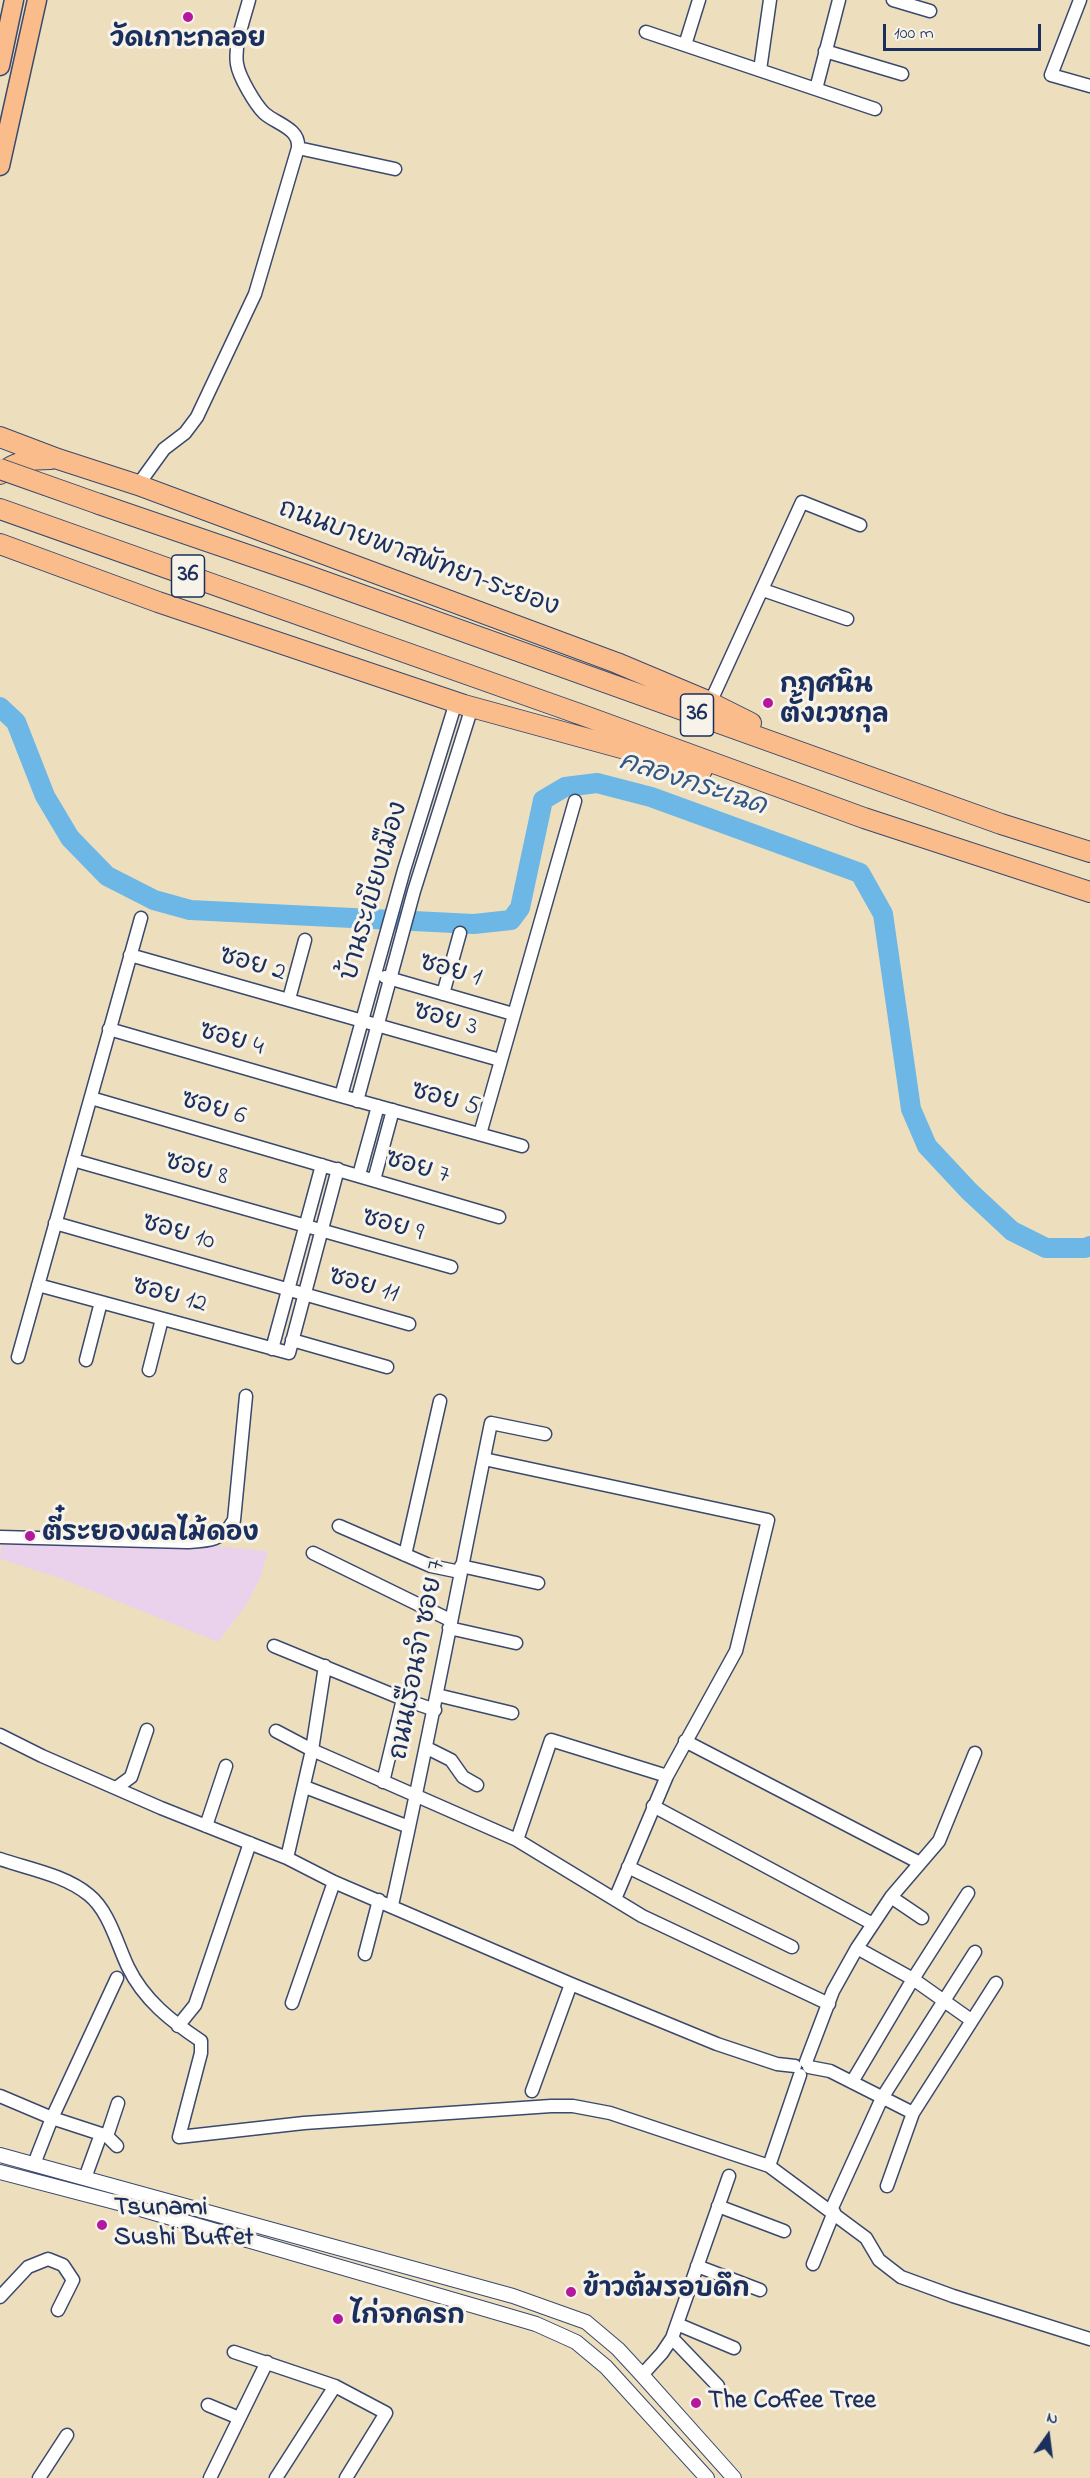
<!DOCTYPE html>
<html>
<head>
<meta charset="utf-8">
<style>
	body { margin:0 }
	#map { position:relative; width:1090px; height:2478px; overflow:hidden; background:#eddfbe; font-family:"Indie Flower",sans-serif }
	canvas { display:block }
	.north { position:absolute; left:1018px; top:2406px; width:60px; height:60px; -webkit-text-stroke:4px #f7f3e8; paint-order:stroke; rotate:14deg; font-size:16px; font-weight:700; line-height:24px; text-align:center; color:#1b2f5e }
	.north::after { content:''; display:block; margin:auto; width:21px; height:27px; background:#1b2f5e; clip-path:polygon(50% 0,100% 100%,50% 72%,0 100%) }
	.scale { position:absolute; left:883px; top:24px; width:158px; height:27px; box-sizing:border-box; border:3px solid #1b2f5e; border-top:0; padding-left:8px; font-size:18px; line-height:21px; white-space:nowrap; color:#1b2f5e; -webkit-text-stroke:4px #f7f3e8; paint-order:stroke }
</style>
</head>
<body>
<div id="map">
<canvas width="1090" height="2478"></canvas>
<div class="north">N</div>
<div class="scale">100 m</div>
</div>
<script>
const g = document.querySelector('canvas').getContext('2d');
g.lineJoin = 'round';
function fill(path, color) { g.fillStyle = color; g.fill(path, 'evenodd'); }
function trace(path, color, width, dash) { g.strokeStyle = color; g.lineWidth = width; g.lineCap = dash ? 'butt' : 'round'; g.setLineDash(dash || []); g.stroke(path); }
function label(font, color, halo, rows, align = 'center') {
  g.font = font + ' "Indie Flower","Playpen Sans Thai",sans-serif'; g.lineWidth = 6; g.setLineDash([]); g.textBaseline = 'middle'; g.strokeStyle = halo; g.fillStyle = color; for (const [text, x, y, turn = 0] of rows) {
    g.save(); g.translate(x, y); g.rotate((+turn || 0) * Math.PI / 180); g.textAlign = isNaN(turn) ? turn : align; if (halo) g.strokeText(text, 0, 0); g.fillText(text, 0, 0); g.restore();
  }
}
const built = new Path2D(`
	M2 1542 216 1546 268 1551 260 1579 246 1605 218 1642 60 1578 0 1559Z`);
const river = new Path2D(`
	M0 707 16 722 45 796 70 838 107 876 154 900 190 910 474 924 511 920 520 908 543 800 565 787 597 783 651 797 860 873 883 914 911 1109 927 1146 969 1191 1012 1231 1046 1248H1085L1090 1246`);
const minor = new Path2D(`
	M893 0 930 11
	M1080 0 1051 75 1090 86
	M646 32 875 109
	M685 45 699 0
	M825 51 902 74
	M760 70 770 0
	M816 89 839 0
	M298 148 395 169
	M138 485 164 449 185 433 197 417 255 294 298 148C300 128 276 124 264 113 255 104 239 77 237 64 234 45 244 19 249 0
	M763 590 847 619
	M710 703 802 502 860 525
	M130 955 500 1060
	M385 977 513 1014
	M443 994 460 933
	M289 999 305 940
	M109 1029 341 1096 522 1146
	M341 1096 404 870 456 702
	M91 1098 499 1217
	M357 1101 414 891 472 707
	M480 1134 575 801
	M73 1160 451 1267
	M359 1175 378 1106
	M374 1180 393 1110
	M55 1223 409 1324
	M38 1285 289 1353 338 1169
	M292 1340 387 1367
	M272 1349 322 1165
	M18 1357 141 918
	M86 1360 101 1302
	M149 1370 162 1319
	M484 1459 768 1520 736 1651 667 1776 615 1899
	M339 1526 431 1566 460 1572
	M0 1537 187 1542C209 1541 222 1541 234 1520L246 1396
	M313 1553 450 1620
	M405 1555 440 1401
	M461 1566 538 1583
	M449 1628 516 1643
	M274 1646 403 1699 435 1710
	M437 1695 512 1713
	M276 1731 312 1750 517 1840 642 1916 829 2004
	M0 1735 42 1756 161 1808 287 1858 334 1882 571 1984 717 2044 777 2064 795 2066
	M685 1741 920 1863
	M427 1748 451 1760 463 1777 477 1785
	M383 1782 403 1699
	M305 1787 409 1827
	M116 1788 131 1777 147 1730
	M653 1806 873 1924
	M206 1826 226 1766
	M517 1840 551 1740 667 1776
	M287 1858 312 1750 325 1666
	M0 1859C29 1869 65 1875 89 1895 109 1911 117 1944 128 1967 144 2000 171 2021 201 2041V2053L179 2137 304 2123 551 2106H573L610 2113 769 2166 866 2238 879 2260 901 2277 953 2296 1090 2339
	M628 1867 792 1947
	M891 1897 922 1918
	M392 1905C428 1745 458 1584 491 1423L545 1434
	M857 1948 913 1979 971 2020
	M365 1954 379 1900
	M292 2003 334 1882
	M178 2026 195 2005 250 1843
	M806 2062 833 1991 857 1948 891 1897 939 1841 975 1753
	M809 2067 830 2071 913 2113
	M852 2082 913 1979 968 1893
	M532 2091 571 1984
	M0 2096 52 2118 101 2134 85 2178
	M101 2134 107 2136 118 2103
	M107 2136 117 2146
	M34 2164 52 2118 117 1978
	M769 2166 800 2075
	M887 2186 913 2113 996 1983
	M718 2206 784 2231
	M831 2210 882 2098 975 1952
	M813 2264 834 2212
	M697 2266 760 2290
	M0 2297 28 2267 48 2259 63 2265 73 2280 58 2310
	M677 2324 734 2348
	M672 2338 718 2386
	M234 2352 335 2386 386 2413 346 2478
	M642 2375 662 2353 672 2338 729 2176
	M208 2405 239 2418
	M39 2478 67 2435
	M210 2478 267 2362
	M276 2478 335 2386`);
const tertiary = new Path2D(`
	M0 2155 513 2296 586 2322 618 2349 642 2375 734 2478
	M0 2172 130 2206 478 2307 536 2324 576 2342 606 2367 707 2478`);
const primary = new Path2D(`
	M0 66 14 0
	M0 166 37 0`);
const trunk = new Path2D(`
	M0 437 58 459 138 485 617 663 705 700 751 723
	M0 474C16 461 31 459 51 459
	M99 504 306 575 1001 824 1090 852
	M0 509 585 716 864 818 1090 892
	M0 544 158 602 464 705 702 770`);
const trunkBridge = new Path2D(`
	M0 469 99 504`);
const markers = [
	[188,17,6,"#b5179e"],
	[768,703,6,"#b5179e"],
	[30,1536,6,"#b5179e"],
	[102,2225,6,"#b5179e"],
	[571,2292,6,"#b5179e"],
	[338,2319,6,"#b5179e"],
	[696,2403,6,"#b5179e"]
];
const shields = [
	[188,576,33],
	[697,715,33]
];
const shieldNames = [
	["36",188,576],
	["36",697,715]
];
const poiNames = [
	["วัดเกาะกลอย",188,42,"center"],
	["กฤศนิน",780,688],
	["ตั้งเวชกุล",780,718],
	["ตี๋ระยองผลไม้ดอง",42,1536],
	["Tsunami",114,2210],
	["Sushi Buffet",114,2240],
	["ข้าวต้มรอบดึก",583,2292],
	["ไก่จกครก",350,2319],
	["The Coffee Tree",708,2403]
];
const streetNames = [
	["ถนนบายพาสพัทยา–ระยอง",418,560,20],
	["บ้านระเบียงเมือง",376,892,-74],
	["ซอย 2",252,966,16],
	["ซอย 1",450,972,16],
	["ซอย 3",445,1021,16],
	["ซอย 4",231,1041,16],
	["ซอย 5",445,1101,15],
	["ซอย 6",213,1110,16],
	["ซอย 7",417,1169,16],
	["ซอย 8",196,1171,16],
	["ซอย 9",392,1227,16],
	["ซอย 10",178,1234,16],
	["ซอย 11",363,1287,16],
	["ซอย 12",169,1297,15],
	["ถนนเรือนจำ ซอย 7",420,1660,-79]
];
const waterNames = [
	["คลองกระเฉด",692,786,18]
];
fill(built, '#ead1ec');
trace(river, '#6cb7e5', 20);
trace(minor, '#3a496c', 15);
trace(tertiary, '#3a496c', 16);
trace(primary, '#3a496c', 21);
trace(trunk, '#3a496c', 22);
trace(minor, '#fff', 12);
trace(tertiary, '#fff', 14);
trace(primary, '#f9bc8a', 18);
trace(trunk, '#f9bc8a', 20);
trace(trunkBridge, '#3a496c', 22, []);
trace(trunkBridge, '#f9bc8a', 20);
for (const [x, y, r, color] of markers) { const dot = new Path2D(); dot.arc(x, y, r, 0, 2 * Math.PI); g.fillStyle = color; g.fill(dot); trace(dot, '#f7f3e8', 2); }
for (const [x, y, w] of shields) { const box = new Path2D(); box.roundRect(x - w / 2, y - 21, w, 42, 4.5); g.fillStyle = '#f7f3e8'; g.fill(box); trace(box, '#1b2f5e', 1.5); }
label('bold 24px', '#1b2f5e', null, shieldNames);
label('bold 26px', '#1b2f5e', '#f7f3e8', poiNames, 'left');
label('26px', '#1b2f5e', '#f7f3e8', streetNames);
label('italic 27px', '#335886', '#f7f3e8', waterNames);
</script>
</body>
</html>
